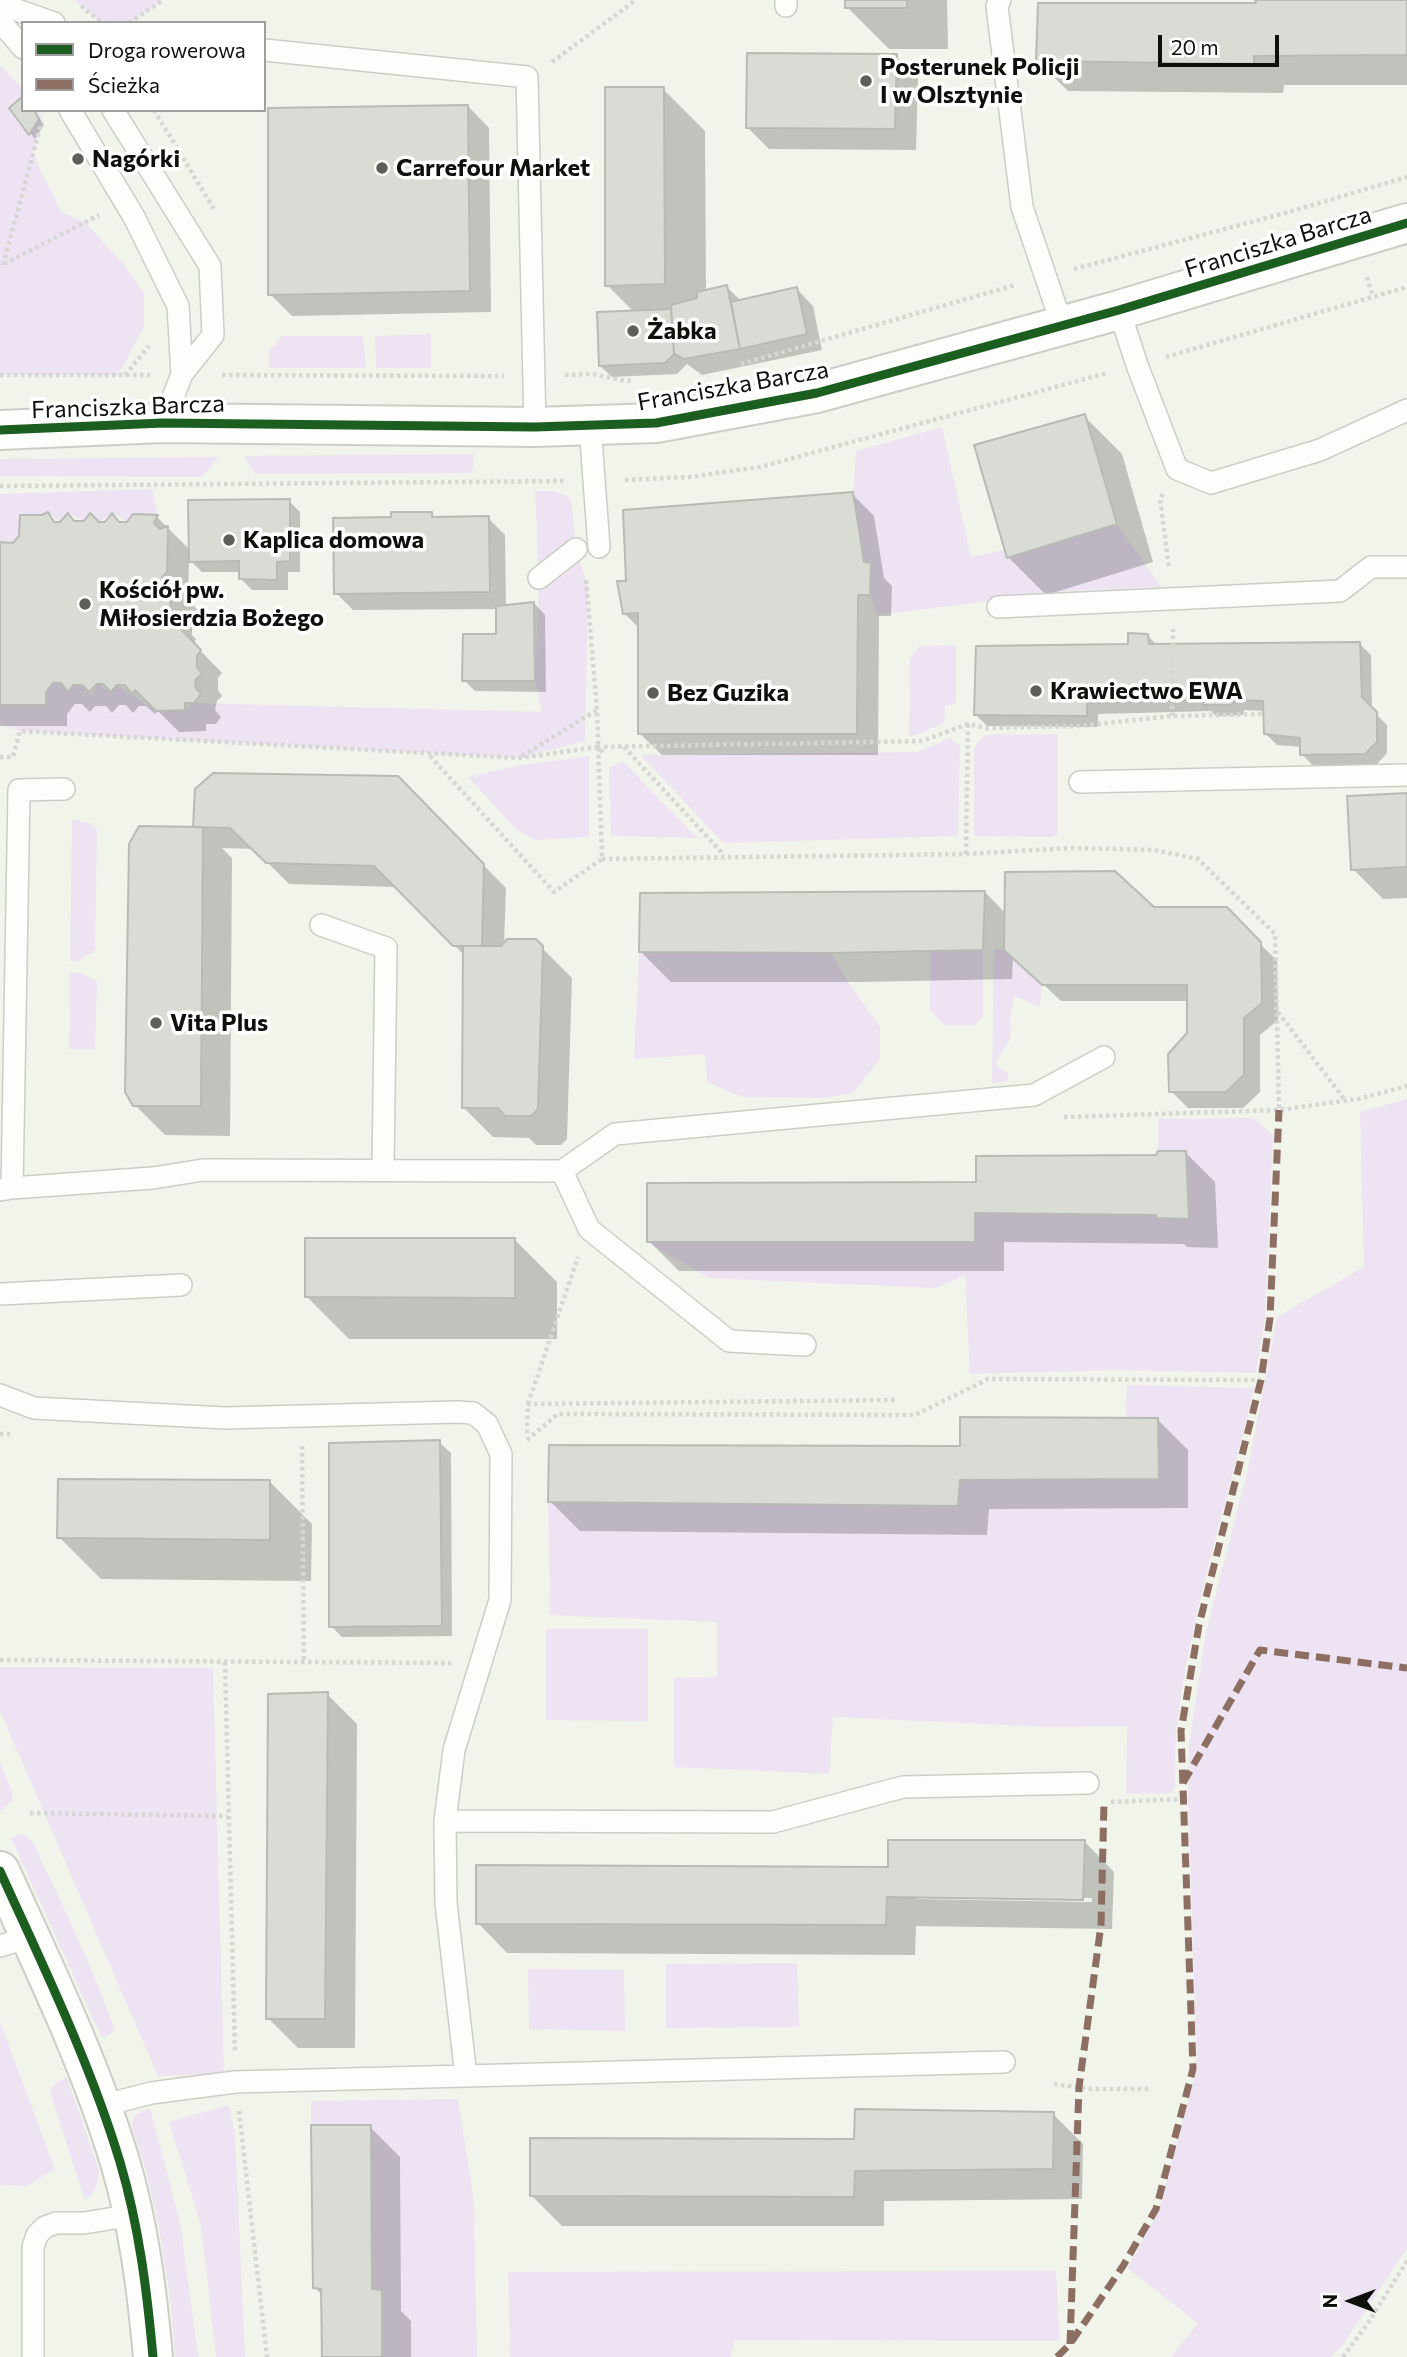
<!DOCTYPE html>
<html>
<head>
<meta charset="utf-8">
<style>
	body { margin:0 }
	#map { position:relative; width:1407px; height:2357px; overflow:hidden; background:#f0f4ea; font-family:Commissioner,sans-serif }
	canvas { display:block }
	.legend { position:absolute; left:21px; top:21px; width:245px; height:91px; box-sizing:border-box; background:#fff; border:2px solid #9f9f9d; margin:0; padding:9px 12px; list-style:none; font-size:21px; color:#0e100b }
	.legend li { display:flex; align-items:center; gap:14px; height:35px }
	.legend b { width:35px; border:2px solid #9f9f9d }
	.north { position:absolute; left:1316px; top:2266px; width:70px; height:70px; -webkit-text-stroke:5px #fff; paint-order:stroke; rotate:270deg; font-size:19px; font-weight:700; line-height:28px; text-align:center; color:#0e100b }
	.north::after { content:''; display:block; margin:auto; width:24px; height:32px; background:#0e100b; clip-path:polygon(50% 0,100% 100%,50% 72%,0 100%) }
	.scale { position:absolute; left:1158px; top:35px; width:121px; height:32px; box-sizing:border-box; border:4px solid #0e100b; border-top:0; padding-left:9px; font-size:21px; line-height:24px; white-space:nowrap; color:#0e100b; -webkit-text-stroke:5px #fff; paint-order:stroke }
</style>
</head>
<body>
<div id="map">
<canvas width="1407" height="2357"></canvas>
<ul class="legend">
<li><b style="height:9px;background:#1b5e20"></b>Droga rowerowa</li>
<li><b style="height:9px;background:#8d6e63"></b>Ścieżka</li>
</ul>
<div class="north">N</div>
<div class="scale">20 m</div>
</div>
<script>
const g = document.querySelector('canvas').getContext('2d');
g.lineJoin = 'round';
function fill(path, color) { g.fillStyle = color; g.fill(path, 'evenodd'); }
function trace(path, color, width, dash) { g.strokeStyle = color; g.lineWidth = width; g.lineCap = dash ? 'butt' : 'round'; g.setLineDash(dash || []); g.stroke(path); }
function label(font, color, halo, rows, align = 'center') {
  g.font = font + ' Commissioner,sans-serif'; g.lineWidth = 7; g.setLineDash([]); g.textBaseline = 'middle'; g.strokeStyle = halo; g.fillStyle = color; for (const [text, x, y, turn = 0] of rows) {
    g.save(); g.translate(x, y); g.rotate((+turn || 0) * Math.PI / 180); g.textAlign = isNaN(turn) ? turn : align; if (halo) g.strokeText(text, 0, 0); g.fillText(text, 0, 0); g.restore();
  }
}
const green = new Path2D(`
	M74 0H163L129 23H102Z
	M0 65 23 89V110H39L43 116 33 155 62 213 85 222 123 264 144 293V327L118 375H0Z
	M431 334V368H376L375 336Z
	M282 336H363L366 368H269V351Z
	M942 427 971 557 1004 550 1007 558 1117 524 1161 587 1069 591 877 615 870 595 871 563 864 562 853 492 856 451Z
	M474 454 472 473 255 474 244 456Z
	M219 457 202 477 0 476V459Z
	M152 489 158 515 134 514 127 522 112 513 99 522 90 514 84 521 68 513 60 522 48 512 42 515H20L19 536 13 543 0 542V494Z
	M535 491H553L571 498 576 549 588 586 585 741 519 758 20 731 0 724V705L46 692 53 683H61L68 692 73 685H82L92 696 97 684 110 692 117 685 156 711 185 710 194 703 542 712 535 681 539 578Z
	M956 645V703L945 706 944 723 916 735 909 736 910 659 919 646Z
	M1058 734V833L1052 837 974 836V748L985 735Z
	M950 738 960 745 958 836 723 843 641 755 917 752Z
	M589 756V837L535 840 517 830 468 777 517 766Z
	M623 761 697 838 611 836 609 768Z
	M72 819 90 823 97 829 95 950 78 961H70Z
	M994 948 1004 950 1042 985 1040 1007 1015 996 1011 1009 1010 1039 995 1063 1009 1075 1007 1081 992 1083Z
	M983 950V1016L975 1025H944L930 1010V951Z
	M639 952 831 953 850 985 880 1027V1059L853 1093 823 1098 743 1097 707 1082 705 1054 634 1059Z
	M70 973H80L97 981 95 1049H69Z
	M1407 1099V2248L1342 2346 1330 2357H1171L1198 2323 1127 2268 1158 2213 1197 2069 1188 1799 1189 1744 1206 1632 1248 1469 1277 1317 1364 1267 1360 1112Z
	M1254 1118 1273 1135 1265 1317 1256 1373 1114 1370 970 1374 965 1276 935 1288 709 1278 647 1242H975V1213L1156 1215V1218L1189 1219 1186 1151H1158V1119Z
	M1127 1385 1254 1388C1228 1499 1192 1609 1177 1723 1174 1744 1176 1766 1175 1787L1170 1793 1126 1794 1127 1726 1051 1727 833 1717 829 1774 674 1767V1678L717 1677V1622L550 1615 548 1502 957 1506 960 1480 1159 1479 1158 1419 1125 1418Z
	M546 1629H648V1721L546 1720Z
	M0 1667 213 1668 224 2074 158 2076 0 1711Z
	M0 1763 11 1789 13 1801 0 1811Z
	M21 1834 27 1836 34 1845C63 1906 93 1967 115 2031L102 2038 11 1838Z
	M797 1963 799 2027 666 2028V1964Z
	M528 1969 624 1970 625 2031 529 2029Z
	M0 2022 55 2169 27 2186 0 2185Z
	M67 2078 99 2170C98 2184 96 2192 85 2200L50 2092 58 2081Z
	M458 2099 474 2201 477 2357H382V2290L372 2289 371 2126 311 2125V2101Z
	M229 2105 235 2133 245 2357H216L201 2225 169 2122Z
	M150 2108 181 2227 198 2357H175L170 2297 159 2227 146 2171 132 2128 133 2120 137 2114Z
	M1056 2271 1060 2341 735 2340 730 2357H510L508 2272Z`);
const shadow = new Path2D(`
	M847 0H947L948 49H889L847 7Z
	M1257 0H1407V85H1284L1283 93 1068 91 1038 61 1258 5Z
	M896 56 918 78 916 150 769 149 747 127Z
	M663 89 705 131 706 292 727 287 741 301 797 289 813 306 822 350 702 375 687 364 677 374 612 377 600 366 634 312 607 285Z
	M468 106 489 128 491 312 292 316 270 294Z
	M12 109 34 110 44 125 35 139Z
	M1084 416 1122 454 1153 562 1046 595 1008 557Z
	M852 494 874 516 884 578 892 586 891 616H879L878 755H662L640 734 639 628 624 613 628 583Z
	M289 501 300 512V572H288V590H252L241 579V572H202L189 559 188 594 185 597 197 609 196 612 192 613V635L196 639 194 644 222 673 218 678V690L222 696 217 701 215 710 221 717 216 724H206V731L179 732 158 711 155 714 146 706H139L133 713 126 705H119L112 713 106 706H95L90 712 82 704H75L67 714V726H0V544H13L47 514 57 524H120L157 517 191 551Z
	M431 513 437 519 488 518 505 535 506 607 534 603 545 615 546 692 475 691 464 680 498 636V609L353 610 336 593 393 519Z
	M1148 636 1157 645 1360 644 1371 655 1372 710 1387 725V753L1377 764 1313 766 1302 754V747L1277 745 1266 734 1265 711 1244 710 1243 715 1216 716 1211 711 1098 714V727L987 726 976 715Z
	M397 778 506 888 504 945 535 941 572 978 567 1139 561 1145H536L529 1138 493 1137 463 1107 465 956 397 887 289 884 254 849 222 848 232 858 230 1136 165 1135 135 1105 195 828Z
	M1407 795V898L1383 899 1353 869Z
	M985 892 1006 914 1226 909 1277 961 1278 1020 1260 1035V1092L1243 1108H1188L1171 1091 1189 1033V1001H1061L1013 956 1012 979 862 982H671L641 952Z
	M1185 1152 1215 1182 1218 1248 1187 1247 1184 1244 1004 1242V1271H679L649 1241Z
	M515 1240 557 1282V1339H349L307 1297Z
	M1158 1420 1188 1450V1508L989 1509 987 1535 580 1531 550 1501 961 1448Z
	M439 1442 451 1453 452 1636 342 1637 331 1626Z
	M270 1482 312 1524 311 1581 101 1579 59 1537Z
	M327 1694 357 1724 355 2048H298L268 2018Z
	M1085 1842 1114 1872 1112 1929 916 1926 915 1955 507 1953 478 1923ZM917 1896 1092 1898V1902L917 1899Z
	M1053 2114 1083 2144 1082 2199 884 2201V2226H562L532 2196 856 2141Z
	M370 2127 400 2157 401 2311 411 2321V2357H324L323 2296 315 2288Z`);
const building = new Path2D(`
	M845 0H907V8H845Z
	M1255 0H1407V55L1254 56V64L1036 61 1038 3H1256Z
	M747 53 897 54 895 129 746 128Z
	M605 87H664L665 284 605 286Z
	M23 96V110H34L39 119 29 135 9 108Z
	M468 105 470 291 268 295V108Z
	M727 285 740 349 684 359 674 354 671 305 697 298V292Z
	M797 287 807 334 740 349 731 302Z
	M671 309 674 354 665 363 599 366 597 312Z
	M1085 414 1117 524 1007 558 974 445Z
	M853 492 864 562 871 563 870 595H858L857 734H638V613L623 614 617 581H626L623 510Z
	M290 499V561L277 562V580L239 579V561L189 562 188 500Z
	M48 512 54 522H60L68 513 74 521H84L90 513 99 522H105L112 513 119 522H127L133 514 158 515 154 523 160 529 168 526 167 572 162 577 170 586H176L175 591 171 592 170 616H175L173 621 201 650 197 656V667L202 674 196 679 195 687 201 694 194 703H185V710L156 711 135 690 132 694 125 685H117L111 692 103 684H97L89 692 82 685H73L68 692 61 683H53L46 692V705H0V542L13 543 19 536 20 515H42Z
	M391 512H432V517L489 516 490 592 334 594 333 518 391 517Z
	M534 602 535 681H462L463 634H496V606Z
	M1128 633 1148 634 1149 644 1360 642 1362 697 1377 712V742L1365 754 1300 755V738L1264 734 1263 701 1233 700 1232 705H1203V700L1087 703V716L974 715 976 646 1128 644Z
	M213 773 398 776 484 864 482 946H453L374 866 266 863 230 828 193 827 195 789Z
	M1407 793V867L1351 870 1347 796Z
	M139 826 203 827 201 1106H133L125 1092 129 844Z
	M1115 871 1154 907H1227L1261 942 1262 1003 1244 1018V1075L1226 1092H1169L1168 1054 1187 1033V985H1042L1004 950 1005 872Z
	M985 891 983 950 831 953 639 952 640 893Z
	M507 939H536L543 946 538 1109 531 1116H505L498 1108H462L463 946H501Z
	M1158 1151H1186L1189 1219 1156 1218V1215L975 1213V1242H647V1183L976 1182V1156L1156 1155Z
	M305 1238H515V1298L305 1297Z
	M960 1417 1158 1418 1159 1479 960 1480 958 1506 548 1502 549 1445 960 1446Z
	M440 1440 442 1626 329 1627V1443Z
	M58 1479 270 1480V1540L57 1538Z
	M328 1692 325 2019H266L268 1694Z
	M888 1840H1085L1083 1900 887 1897 886 1925 476 1924V1865L888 1867Z
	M855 2109 1054 2112 1053 2169 855 2171 854 2197 530 2196V2138L854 2139Z
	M311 2125H371L372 2289 382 2290V2357H322L321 2289 313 2288Z`);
const path = new Path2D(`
	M81 6 102 23
	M129 23 163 0
	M552 62 636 0
	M154 110 215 211
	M4 264 99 215
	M3 265 41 124
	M1074 269 1289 212 1407 177
	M1367 277 1373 297
	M1166 357 1407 287
	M741 364 1015 285
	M0 375H150
	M125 375 149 346
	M222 375 504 376
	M565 375 592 374 621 380 633 381
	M625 480 689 477 760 467 1107 373
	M0 486 564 481
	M1163 494 1160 499 1169 568
	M1172 716 1173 629
	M597 747 922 741 968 724 987 728 1079 726 1172 716 1262 714
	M624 747 724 855
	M430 756 554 892 602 859 597 710 586 579
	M522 756 597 710
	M0 757H13L20 731 519 758 597 747 605 754
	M966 854 968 724
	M602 859 966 854 1071 848 1154 850 1198 859 1275 934 1279 1110
	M1278 1012 1345 1100
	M1064 1117 1279 1110 1358 1099 1407 1086
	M528 1404 578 1257
	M527 1433 528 1404 896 1400
	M0 1434H10
	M527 1440 558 1414 915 1415 988 1379 1261 1380
	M302 1446 304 1662
	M0 1660 451 1663
	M225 1662 235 2053
	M1111 1802 1183 1799
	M30 1813 227 1816
	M1054 2084 1091 2089H1152
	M239 2111 267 2357
	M1343 2357 1368 2323 1407 2261`);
const service = new Path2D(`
	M1000 0 997 6 1022 207 1062 325
	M0 4 54 23
	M786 6V0
	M0 21 23 48
	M264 50 527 77 535 427
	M70 110 134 217 178 306 182 374
	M113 110 210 266 213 335 182 374 163 423
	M1119 310 1137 365 1177 469 1211 483 1320 450 1407 410
	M590 426 599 547
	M539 578 576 549
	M998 607 1340 591 1371 567H1407
	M1080 782 1407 775
	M321 925 386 948 383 1170
	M562 1171 589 1229 729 1341 805 1345
	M12 1188 19 790 64 789
	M0 1190 12 1188 153 1178 203 1170 562 1171 615 1134 1034 1095 1104 1057
	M0 1294 181 1285
	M0 1395 34 1408 225 1418 457 1412 473 1413 487 1424 501 1454 500 1600 454 1750 445 1821 446 1903 466 2076
	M445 1821 773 1822 903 1787 1088 1783
	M0 1946 30 1937
	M101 2106 151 2093 235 2082 1004 2062
	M33 2357V2247L37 2235 45 2227 56 2223H84L133 2215`);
const minor = new Path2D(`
	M0 430 163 423 535 427 656 423 817 393 1119 310 1407 223
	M0 1871C43 1966 90 2062 120 2162 139 2226 147 2291 153 2357`);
const quiet = new Path2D(`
	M1183 1783 1260 1650 1407 1668
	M1070 2344 1079 2087 1101 1925 1104 1802
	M1057 2357 1070 2344 1123 2266 1156 2209 1193 2069 1181 1731 1199 1625 1261 1380 1270 1318 1279 1110`);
const cycleway = new Path2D(`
	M0 430 163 423 535 427 656 423 817 393 1119 310 1407 223
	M0 1871C43 1966 90 2062 120 2162 139 2226 147 2291 153 2357`);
const markers = [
	[866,81,7,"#5d6059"],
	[78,159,7,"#5d6059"],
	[382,168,7,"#5d6059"],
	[633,331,7,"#5d6059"],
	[229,540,7,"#5d6059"],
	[85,604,7,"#5d6059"],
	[1036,691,7,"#5d6059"],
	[653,693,7,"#5d6059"],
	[156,1023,7,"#5d6059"]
];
const poiNames = [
	["Posterunek Policji",880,67],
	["I w Olsztynie",880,95],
	["Nagórki",92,159],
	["Carrefour Market",396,168],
	["Żabka",647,331],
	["Kaplica domowa",243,540],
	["Kościół pw.",99,590],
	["Miłosierdzia Bożego",99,618],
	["Krawiectwo EWA",1050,691],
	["Bez Guzika",667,693],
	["Vita Plus",170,1023]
];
const streetNames = [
	["Franciszka Barcza",1278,242,-17],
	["Franciszka Barcza",733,386,-10],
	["Franciszka Barcza",128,407,-2]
];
fill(green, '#ede3f2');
fill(shadow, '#0003');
fill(building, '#d9dcd5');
trace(building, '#b8bbb4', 2);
trace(service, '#cbcec7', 24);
trace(minor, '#cbcec7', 42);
trace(path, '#d6d6d4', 4.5, [3.5, 3.5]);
trace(service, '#fdfdfc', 21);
trace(minor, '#fdfdfc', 38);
trace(quiet, '#8d6e63', 7, [14, 7]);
trace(cycleway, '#1b5e20', 9);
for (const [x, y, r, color] of markers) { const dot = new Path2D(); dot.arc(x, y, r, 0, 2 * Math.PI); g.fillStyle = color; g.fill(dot); trace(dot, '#fff', 2.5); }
label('bold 24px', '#0e100b', '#fff', poiNames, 'left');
label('24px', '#0e100b', '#fff', streetNames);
</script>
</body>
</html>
